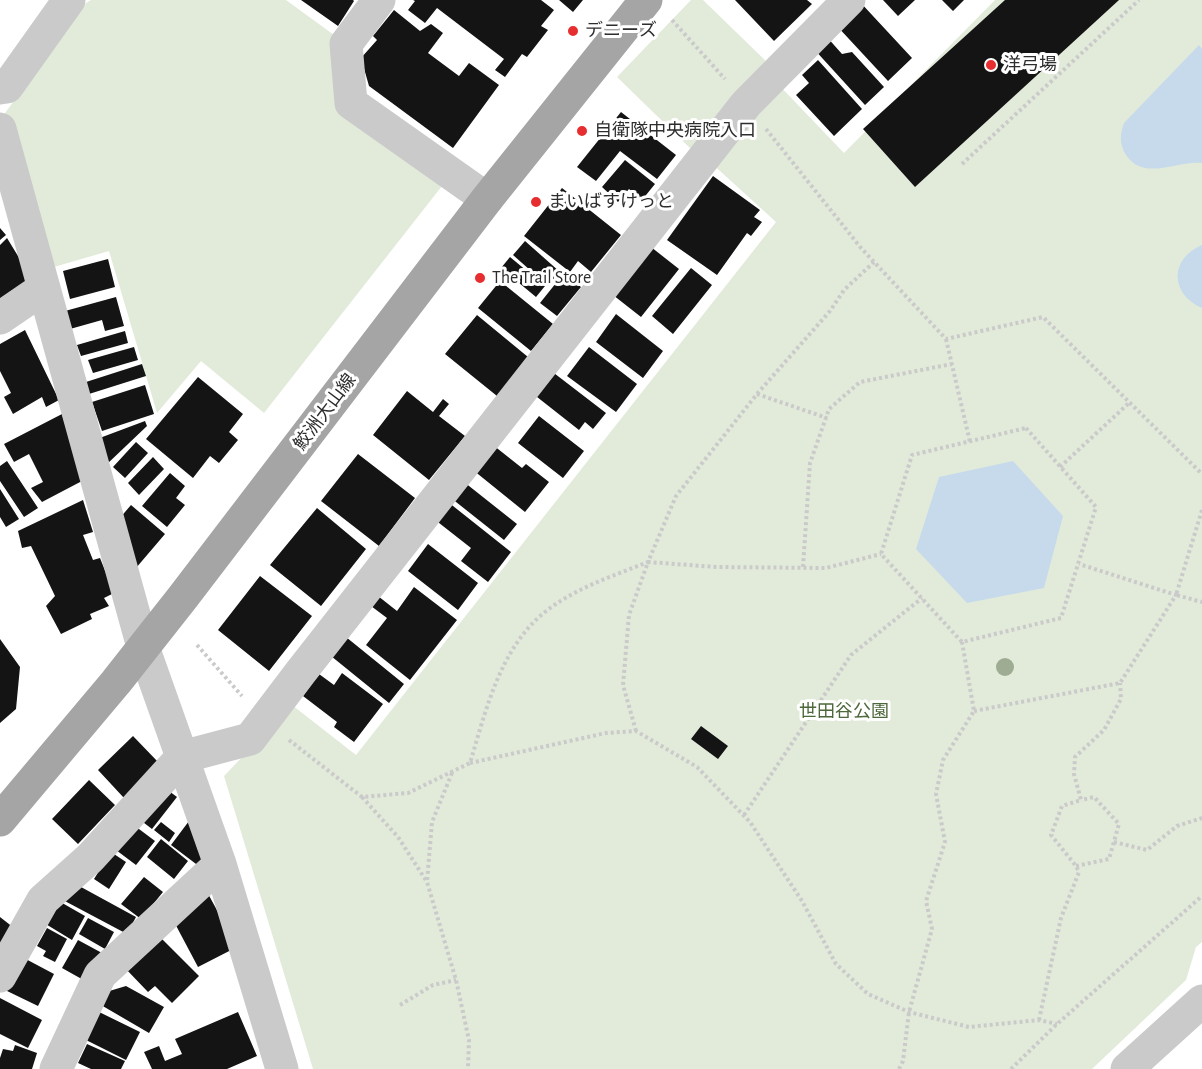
<!DOCTYPE html>
<html>
<head>
<meta charset="utf-8">
<style>
	body { margin:0 }
	canvas { display:block; background:#fff }
</style>
</head>
<body>
<canvas width="1202" height="1069"></canvas>
<script>
const g = document.querySelector('canvas').getContext('2d');
g.lineJoin = 'round';
function fill(path, color) { g.fillStyle = color; g.fill(path, 'evenodd'); }
function trace(path, color, width, dash) { g.strokeStyle = color; g.lineWidth = width; g.lineCap = dash ? 'butt' : 'round'; g.setLineDash(dash || []); g.stroke(path); }
function label(font, color, halo, rows, align = 'center') {
  g.font = font + ' "Alegreya Sans","Noto Sans JP",sans-serif'; g.lineWidth = 6; g.setLineDash([]); g.textBaseline = 'middle'; g.strokeStyle = halo; g.fillStyle = color; for (const [text, x, y, turn = 0] of rows) {
    g.save(); g.translate(x, y); g.rotate((+turn || 0) * Math.PI / 180); g.textAlign = isNaN(turn) ? turn : align; if (halo) g.strokeText(text, 0, 0); g.fillText(text, 0, 0); g.restore();
  }
}
const green = new Path2D(`
	M91 0H286L334 35 341 105 442 186 264 413 201 361 157 413 109 251 47 269 5 113 86 3Z
	M691 0H703L768 63 694 152 617 77Z
	M995 0H1202V942L1196 947 1186 980 1092 1069H313L224 776 292 705 356 755 776 222 709 161 776 82 844 153Z`);
const water = new Path2D(`
	M1199 45 1202 49V163C1177 160 1144 182 1126 155 1119 144 1120 133 1124 123Z
	M1202 245V308C1170 294 1169 259 1202 245Z
	M1013 461 1063 516 1044 588 967 603 916 549 939 477Z`);
const building = new Path2D(`
	M301 0H353L354 1 338 26Z
	M413 0H541L554 10 541 26 548 30 527 57 522 54 505 77 495 70 504 59 437 8 425 23 408 10 415 1Z
	M559 0H583L573 12Z
	M735 0H807L812 4 774 41Z
	M883 0H915L898 16Z
	M942 0H964L953 11Z
	M1005 0H1119L915 187 863 129Z
	M860 2 912 58 888 81 836 25Z
	M394 10 420 31 431 24 443 33 428 53 459 76 469 63 499 85 453 148 369 86 361 58 377 40 373 36Z
	M826 36 842 54 852 52 884 87 865 105 813 48Z
	M818 60 862 109 834 136 796 95 809 83 802 75Z
	M621 112 676 155 657 179 620 151 596 181 577 167Z
	M625 160 655 184 642 200 629 189 618 202 602 187Z
	M713 176 760 210 754 217 762 222 751 236 747 233 717 275 667 240Z
	M562 188 621 235 591 272 578 261 570 272 524 236Z
	M0 228 6 235 0 240Z
	M7 238 29 274 25 290 0 302V245Z
	M525 241 560 272 548 286 513 255Z
	M651 247 679 269 641 317 613 295Z
	M510 257 545 286 536 297 501 268Z
	M108 259 115 287 70 299 63 271Z
	M691 268 712 285 673 334 652 316Z
	M564 273 581 287 557 316 540 303Z
	M500 281 553 324 531 351 478 308Z
	M116 297 124 326 105 331 102 320 70 329 65 311Z
	M616 314 663 351 643 378 596 342Z
	M477 315 528 357 497 396 445 354Z
	M25 330 59 400 46 407 42 397 13 414 4 397 11 393 0 371V344Z
	M125 331 128 343 81 356 77 345Z
	M134 347 138 360 93 373 88 360Z
	M589 347 637 384 616 412 567 376Z
	M142 364 146 376 89 394 86 382Z
	M550 370 606 413 593 429 585 422 579 430 532 393Z
	M198 377 243 414 229 432 238 440 219 463 210 456 193 478 146 439Z
	M145 385 154 414 102 431 92 402Z
	M407 391 433 412 443 399 449 404 439 416 465 436 429 480 373 435Z
	M62 414 82 481 42 502 31 488 43 482 29 454 14 462 4 444Z
	M539 416 584 451 563 478 518 443Z
	M145 421 147 426 106 465 97 439Z
	M136 442 148 453 125 478 113 467Z
	M493 445 522 468 526 464 549 482 525 512 473 470Z
	M358 454 415 498 379 546 321 501Z
	M153 457 164 469 139 495 128 483Z
	M7 461 38 508 24 517 0 481V466Z
	M170 473 185 486 176 498 185 505 167 527 142 506Z
	M464 482 517 524 504 540 451 498Z
	M0 489 19 519 6 527 0 517Z
	M83 500 93 532 83 535 93 560 100 558 114 593 104 598 109 606 90 614 92 619 61 634 46 606 55 596 31 546 22 548 18 531Z
	M448 502 511 552 488 582 461 561 471 548 434 519Z
	M131 505 165 534 136 568 119 519Z
	M317 508 366 549 321 606 270 565Z
	M428 544 478 583 458 610 408 571Z
	M260 576 312 616 269 671 218 630Z
	M414 587 457 620 410 680 366 645 387 618 371 606 378 596 397 611Z
	M346 637 404 684 389 703 331 656Z
	M0 639 20 667 16 709 0 723Z
	M342 673 383 704 354 742 334 727 337 722 303 696 319 674 334 685Z
	M701 726 728 746 718 759 691 739Z
	M133 736 159 763 124 798 98 770Z
	M89 780 115 805 78 844 52 819Z
	M161 785 177 797 152 829 135 816Z
	M192 817 205 859 200 867 171 845Z
	M161 822 175 833 169 842 154 830Z
	M131 823 155 841 136 865 112 847Z
	M161 839 188 861 174 879 147 857Z
	M111 852 126 862 109 889 94 879Z
	M144 877 163 892 141 919 121 904Z
	M70 881 136 917 127 934 61 899Z
	M206 890 237 947 198 967 172 918Z
	M57 900 85 916 72 940 44 923Z
	M0 917 14 928 0 945Z
	M88 918 114 932 105 949 79 934Z
	M47 928 67 939 55 962 43 956 46 951 37 946Z
	M157 934 199 976 172 1003 155 986 148 992 124 967Z
	M78 940 102 953 87 982 62 968Z
	M22 957 54 974 38 1006 5 990Z
	M126 986 164 1007 149 1033 101 1005 106 992Z
	M0 998 42 1020 28 1048 0 1034Z
	M95 1010 140 1032 126 1060 82 1038Z
	M238 1012 257 1056 227 1069H152L144 1052 159 1046 165 1061 182 1054 175 1039Z
	M87 1044 125 1061 121 1069H91L78 1063Z
	M15 1045 37 1053 32 1069H0V1058L3 1049 13 1051Z`);
const path = new Path2D(`
	M672 20 725 79
	M766 129 861 248 946 339 1043 317 1202 474
	M962 164 1139 0
	M946 339 970 442
	M757 394 827 418
	M1026 428 1096 507 1061 618 962 642 881 554 912 455Z
	M1060 467 1130 402
	M1202 510 1176 595 1202 602
	M803 567 810 463 829 409 860 382 952 364
	M197 645 242 696
	M974 711 1120 683 1176 595 1079 564
	M636 731 623 685 629 615 648 562 716 567 826 568 881 554
	M289 740 362 797 408 793 470 763C486 710 500 648 545 612 575 588 613 576 648 562L676 496 757 394 830 311 844 290 874 262
	M470 763 606 733 636 731 697 767 750 822 802 901 836 964 868 994 909 1012 969 1027 1039 1020 1057 1024
	M452 773 432 822 427 882 456 980 469 1040 468 1069
	M362 797 398 837 427 882
	M744 815 851 655 922 598
	M1114 842 1147 850 1177 826 1202 818
	M1076 866 1109 859 1119 824 1094 797 1081 800
	M400 1005 433 985 456 980
	M1039 1020 1061 918 1079 872 1076 866 1051 835 1062 806 1081 800 1074 774 1075 757 1104 730 1121 699 1120 683
	M899 1069 903 1061 909 1012 932 929 926 901 945 842 936 794 943 760 974 711 962 642
	M1011 1069 1057 1024 1202 896`);
const minor = new Path2D(`
	M379 0 346 44 351 103 487 199
	M0 88 7 87 69 0
	M0 129 143 647 220 864 282 1069
	M0 318 44 288
	M0 976 43 900 90 858 182 757 250 739 300 673 746 104 849 0
	M56 1069 100 975 220 864
	M1127 1069 1202 1001`);
const major = new Path2D(`
	M0 820 116 682 183 597 487 199 646 0`);
const trees = [
	[1005,667]
];
const markers = [
	[573,31,6,"#e62d2f"],
	[991,65,6,"#e62d2f"],
	[582,131,6,"#e62d2f"],
	[536,202,6,"#e62d2f"],
	[480,278,6,"#e62d2f"]
];
const poiNames = [
	["デニーズ",585,31],
	["洋弓場",1003,65],
	["自衛隊中央病院入口",594,131],
	["まいばすけっと",548,202],
	["The Trail Store",492,278]
];
const streetNames = [
	["鮫洲大山線",325,412,-53]
];
const parkNames = [
	["世田谷公園",844,712]
];
fill(green, '#e2ebda');
fill(water, '#c6daeb');
fill(building, '#141414');
trace(path, '#cacaca', 4, [3, 3]);
trace(minor, '#cacaca', 33);
trace(major, '#a5a5a5', 33);
g.fillStyle = '#9dac93';
for (const [x, y] of trees) { g.beginPath(); g.arc(x, y, 9, 0, 2 * Math.PI); g.fill(); }
for (const [x, y, r, color] of markers) { const dot = new Path2D(); dot.arc(x, y, r, 0, 2 * Math.PI); g.fillStyle = color; g.fill(dot); trace(dot, '#fff', 2); }
label('18px', '#2d2d2d', '#fff', poiNames, 'left');
label('18px', '#2d2d2d', '#fff', streetNames);
label('18px', '#4d683a', '#fff', parkNames);
</script>
</body>
</html>
